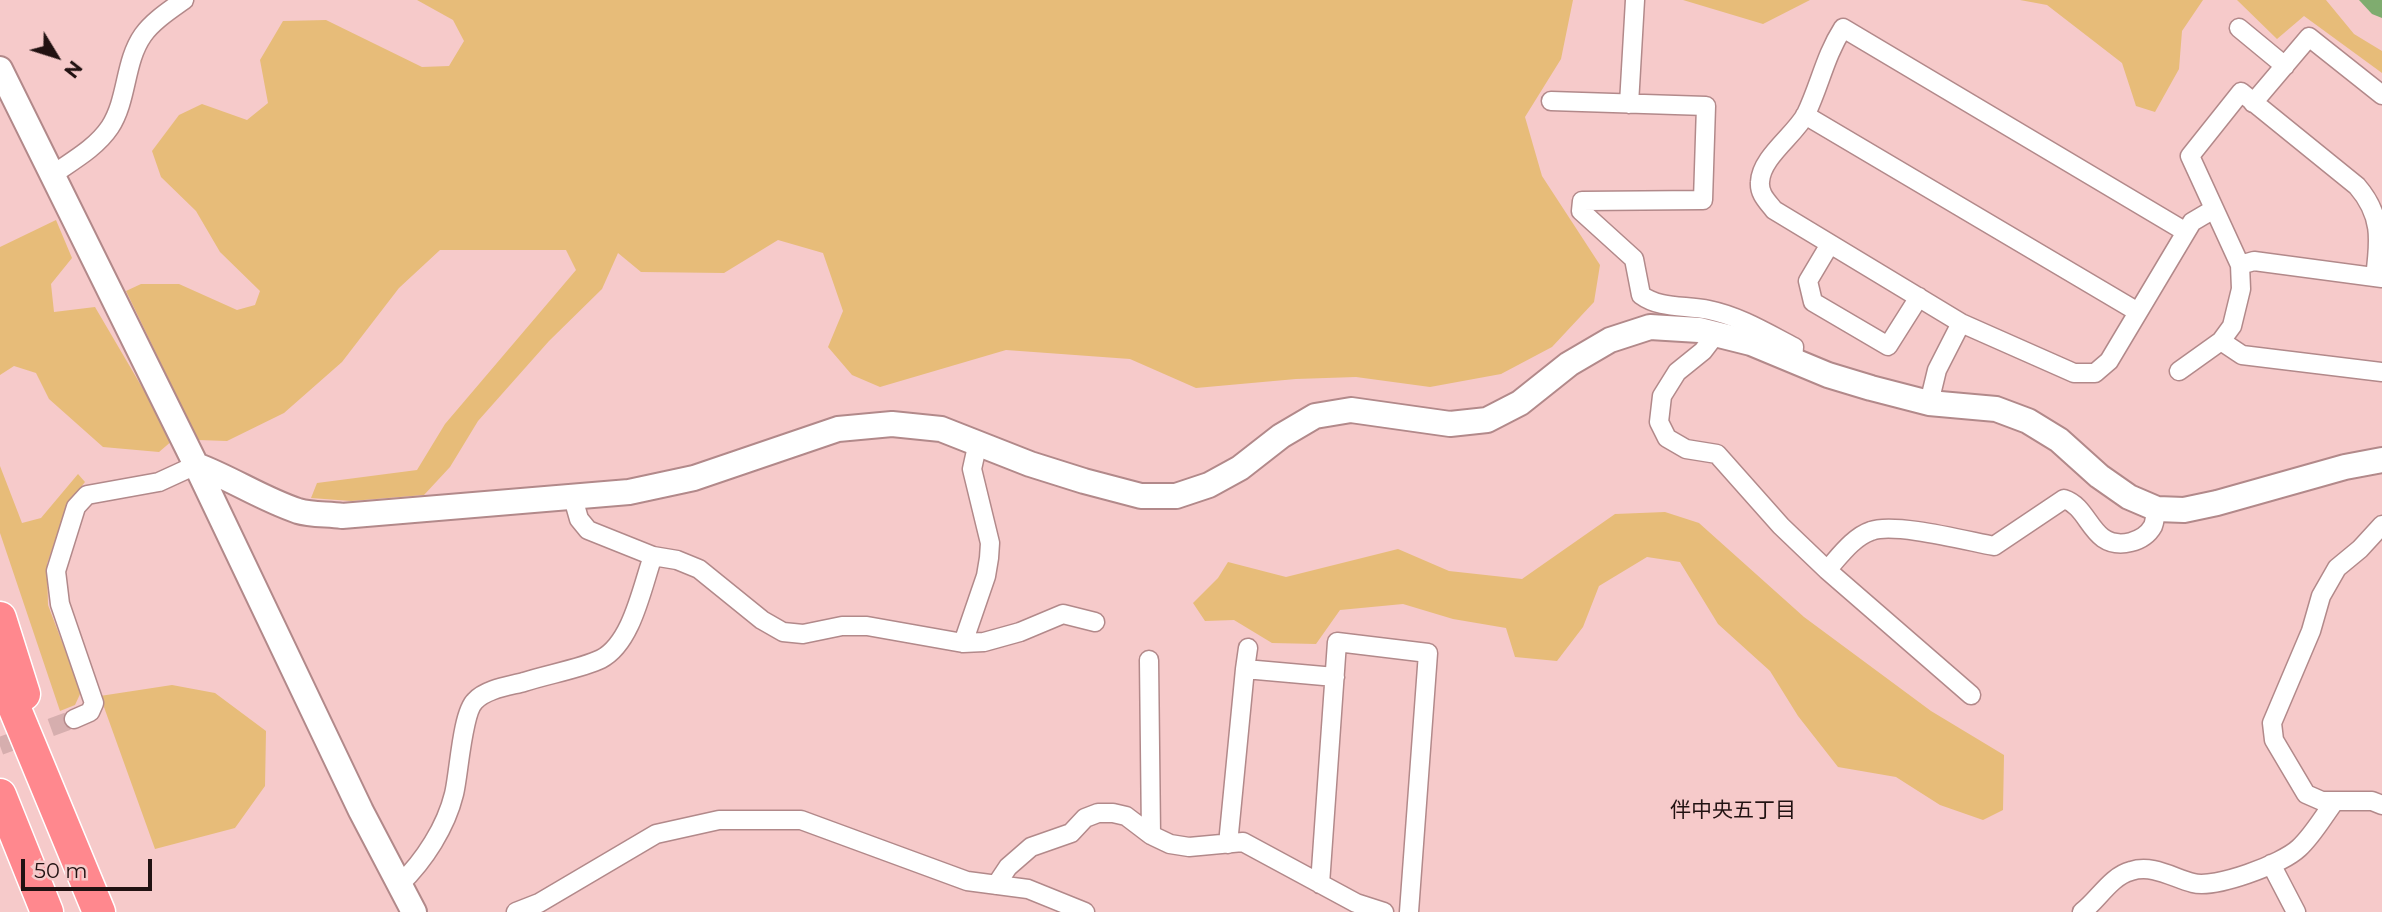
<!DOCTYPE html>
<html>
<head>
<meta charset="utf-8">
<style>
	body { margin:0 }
	#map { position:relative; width:2382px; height:912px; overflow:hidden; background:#f6caca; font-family:Montserrat,sans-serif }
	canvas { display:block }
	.north { position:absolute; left:21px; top:21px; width:70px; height:70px; -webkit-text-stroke:5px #f6caca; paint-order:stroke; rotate:128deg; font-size:19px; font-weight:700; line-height:28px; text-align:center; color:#211212 }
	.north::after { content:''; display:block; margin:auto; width:24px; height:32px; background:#211212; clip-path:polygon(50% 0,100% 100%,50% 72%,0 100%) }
	.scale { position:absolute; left:21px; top:859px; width:131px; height:32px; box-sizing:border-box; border:4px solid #211212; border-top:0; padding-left:9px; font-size:21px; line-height:24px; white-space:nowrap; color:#211212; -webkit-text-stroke:5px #f6caca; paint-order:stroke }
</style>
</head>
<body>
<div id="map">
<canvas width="2382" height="912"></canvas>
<div class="north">N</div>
<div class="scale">50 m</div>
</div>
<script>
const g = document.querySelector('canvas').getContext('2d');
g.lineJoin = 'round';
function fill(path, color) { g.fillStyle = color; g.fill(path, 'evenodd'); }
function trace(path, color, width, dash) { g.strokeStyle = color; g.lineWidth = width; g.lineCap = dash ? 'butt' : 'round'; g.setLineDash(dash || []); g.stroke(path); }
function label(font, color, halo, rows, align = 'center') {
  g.font = font + ' Montserrat,"Noto Sans JP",sans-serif'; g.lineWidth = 6; g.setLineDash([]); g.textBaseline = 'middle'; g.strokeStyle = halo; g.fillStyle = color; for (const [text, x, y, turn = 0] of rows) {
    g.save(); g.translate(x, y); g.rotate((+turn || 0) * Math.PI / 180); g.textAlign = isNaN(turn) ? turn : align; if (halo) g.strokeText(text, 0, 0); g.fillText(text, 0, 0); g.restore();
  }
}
const green = new Path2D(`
	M417 0H1573L1561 59 1525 117 1542 176 1600 265 1594 302 1552 347 1501 374 1430 387 1356 377 1296 379 1196 388 1130 359 1006 350 880 387 852 375 828 347 843 311 823 253 778 240 724 273 641 272 618 253 602 289 549 341 478 421 450 467 424 495 351 501 311 498 317 483 417 470 445 424 576 270 566 250H440L399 288 342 362 284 413 227 441 198 440 126 291 141 284H179L237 310 255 305 260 291 220 252 196 211 161 177 152 151 179 115 202 104 247 120 268 103 260 60 283 21 326 20 422 67 449 66 464 41 453 20Z
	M1683 0H1810L1763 24Z
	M2020 0H2203L2182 31 2179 69 2155 112 2136 106 2122 63 2047 5Z
	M2237 0H2326L2354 34 2382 51V73L2304 16 2277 39Z
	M56 220 72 258 51 284 54 312 95 307 173 440 159 452 103 447 49 399 36 373 14 366 0 375V247Z
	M0 466 22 523 41 518 78 474 85 482 68 503 47 564 48 605 81 692 75 705 60 711 0 533Z
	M1665 512 1699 523 1804 617 1931 711 2004 755 2003 810 1983 820 1940 805 1896 777 1838 767 1798 716 1770 671 1718 624 1680 562 1647 557 1599 586 1583 627 1557 661 1515 657 1506 628 1453 619 1403 604 1340 610 1316 644 1272 643 1234 620 1205 621 1193 603 1218 578 1228 562 1286 577 1398 549 1449 571 1522 579 1615 514Z
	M172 685 215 693 266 731 265 786 235 828 155 849 100 696Z`);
const water = new Path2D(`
	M2359 0H2382V18L2372 14Z`);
const streetTunnel = new Path2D(`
	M0 746 74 719`);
const street = new Path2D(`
	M2239 28 2285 66
	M1551 101 1706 106 1703 200 1582 201 1581 211 1634 259 1641 295C1660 309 1685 305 1709 310 1739 316 1767 333 1794 347L1793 360
	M2253 103 2309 37 2382 95
	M1629 104 1635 0
	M1805 115 2138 312
	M52 175C72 161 96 148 110 127 128 99 124 62 143 35 153 21 170 10 184 0
	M2186 232 1843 28C1825 56 1820 85 1806 114 1795 135 1761 157 1760 182 1759 194 1767 201 1774 210L1961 323 2074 373H2095L2109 361 2192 222 2214 209
	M1830 244 1808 281 1813 302 1888 346 1919 297
	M2240 265 2254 261 2382 278
	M1716 334 1703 351 1677 372 1662 396 1659 422 1667 438 1686 449 1717 454 1781 526 1827 570 1971 695
	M2221 341 2242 355 2382 372
	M2179 371 2221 341 2232 326 2241 289 2240 265 2190 156 2241 92 2357 186C2382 215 2380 239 2375 277
	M1929 403 1937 370 1961 323
	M573 498 579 519 588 530 653 556 677 560 699 569 762 620 783 632 803 634 842 626H867L963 643 984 642 1020 632 1063 614 1095 622
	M2382 525 2360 549 2337 568 2321 596 2311 631 2272 723 2274 740 2306 794 2322 801H2372L2382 805
	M1827 570C1839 557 1853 537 1871 531 1894 522 1967 541 1994 546L2064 499C2083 505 2088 527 2103 538 2119 549 2144 542 2153 526 2155 521 2155 514 2157 509
	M963 643 986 576 989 558 990 543 972 469 978 442
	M1149 660 1151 835
	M1245 669 1248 648
	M74 719 90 712 94 703 60 604 56 571 76 507 87 495 159 482 196 465
	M1228 844 1245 669 1335 677
	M2271 864 2296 912
	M400 884C424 861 446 827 454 794 459 774 462 713 475 701 486 689 509 686 524 682 545 675 583 668 601 659 632 643 642 587 653 556
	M1320 884 1337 642 1428 653 1409 912
	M996 885 1008 867 1031 847 1071 833 1085 818 1098 813H1113L1126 816 1151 835 1170 844 1189 847 1243 842 1356 903 1384 912
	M516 912 539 903 656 834 719 820H801L967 881 1028 889 1085 912
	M2082 912C2098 900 2111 876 2131 871 2153 864 2173 878 2193 883 2215 889 2282 864 2299 848 2313 835 2323 817 2335 801`);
const secondary = new Path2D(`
	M0 69 196 465 361 811 414 912
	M196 465C231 478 262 499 298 511 311 515 328 514 342 516L629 492 694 478 838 429 892 424 941 429 1030 464 1084 481 1141 496H1176L1209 485 1240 468 1281 436 1315 416 1351 410 1450 424 1487 420 1520 403 1569 364 1610 340 1650 327 1699 330 1751 343 1828 375 1871 388 1929 403 1996 409 2028 421 2059 440 2099 476 2129 497 2157 509 2184 510 2217 503 2345 467 2382 460`);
const highway = new Path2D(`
	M0 618 24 694
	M0 673 99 912
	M0 795 47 912`);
const neighbourhoodNames = [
	["伴中央五丁目",1733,811]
];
fill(green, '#e7bc79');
fill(water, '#7fac6f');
trace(streetTunnel, '#d6aeae', 18, [18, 9]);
trace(street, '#b2898a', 21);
trace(secondary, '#b2898a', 28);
trace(highway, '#fff', 35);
trace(street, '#fff', 18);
trace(secondary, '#fff', 24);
trace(highway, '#ff888e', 32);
label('21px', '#211212', '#f6caca', neighbourhoodNames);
</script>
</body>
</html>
